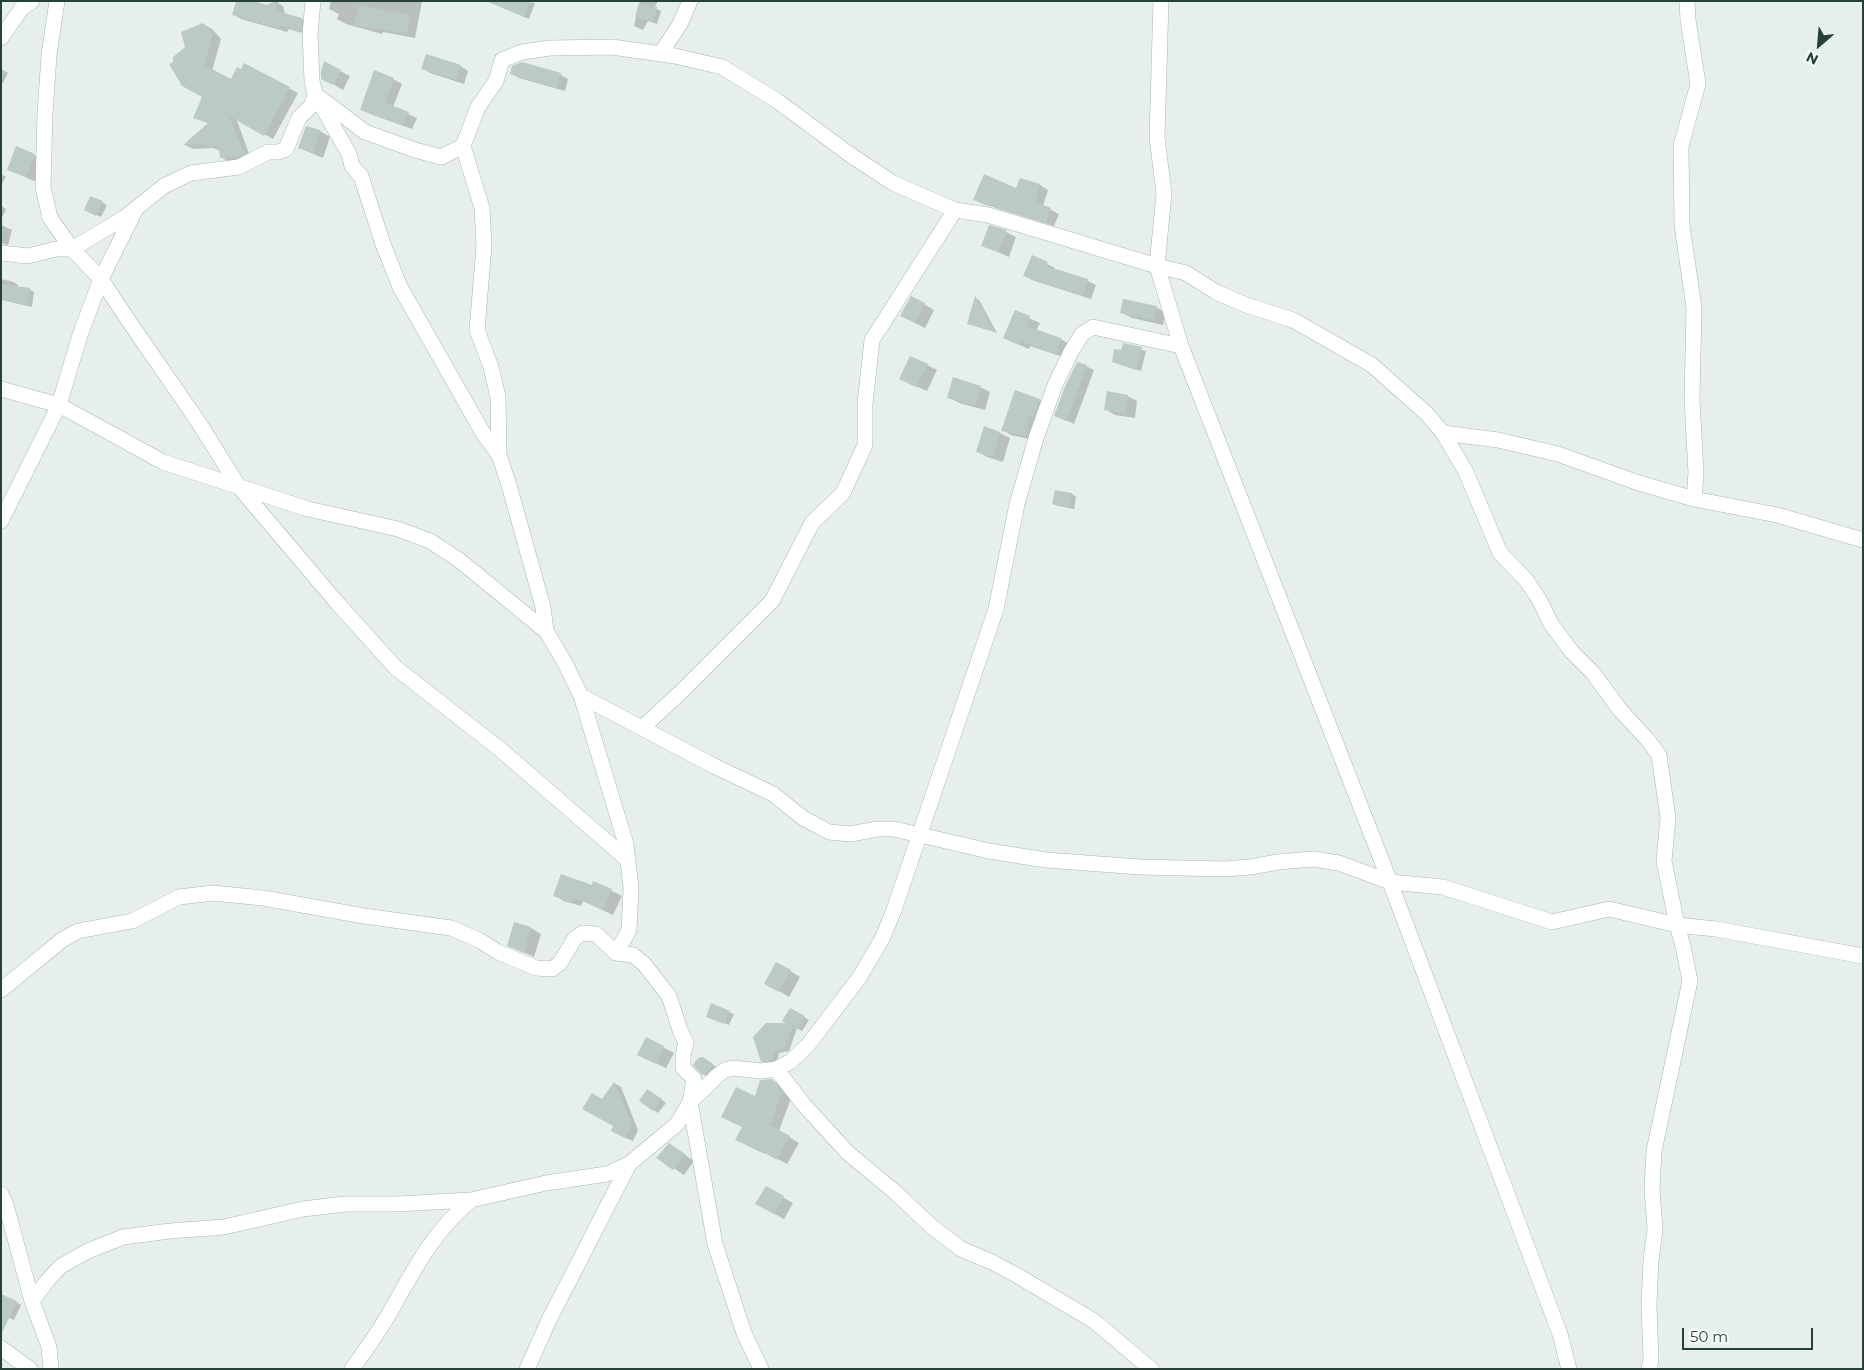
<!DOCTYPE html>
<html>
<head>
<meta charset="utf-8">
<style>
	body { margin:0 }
	#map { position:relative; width:1864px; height:1370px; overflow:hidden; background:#e6efeb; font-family:Montserrat,sans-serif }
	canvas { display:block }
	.frame { position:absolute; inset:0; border:2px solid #24423a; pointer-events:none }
	.north { position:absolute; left:1794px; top:20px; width:50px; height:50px; -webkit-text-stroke:4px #f7fbf9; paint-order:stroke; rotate:207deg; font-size:14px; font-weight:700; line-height:20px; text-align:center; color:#24423a }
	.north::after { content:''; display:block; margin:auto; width:18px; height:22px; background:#24423a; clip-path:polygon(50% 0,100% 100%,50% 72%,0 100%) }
	.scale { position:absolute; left:1682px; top:1328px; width:131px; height:22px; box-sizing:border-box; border:2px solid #24423a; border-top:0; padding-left:6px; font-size:15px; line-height:18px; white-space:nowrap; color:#24423a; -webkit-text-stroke:4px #f7fbf9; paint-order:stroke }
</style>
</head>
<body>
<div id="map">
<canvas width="1864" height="1370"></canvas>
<div class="frame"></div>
<div class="north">N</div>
<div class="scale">50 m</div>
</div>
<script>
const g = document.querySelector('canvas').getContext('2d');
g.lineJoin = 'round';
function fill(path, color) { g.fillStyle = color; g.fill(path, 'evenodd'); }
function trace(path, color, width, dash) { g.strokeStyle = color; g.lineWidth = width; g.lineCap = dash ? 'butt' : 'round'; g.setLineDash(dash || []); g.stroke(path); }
const shadow = new Path2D(`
	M275 1 283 6 285 14 302 19 310 24 309 35 289 29 287 32 241 19 233 14 267 6Z
	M331 1H422L415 38 383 32 382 34 346 24 337 19 339 14 329 9Z
	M513 1 535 3 529 19 510 11Z
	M640 1H658L654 8 661 11 657 24 648 21 643 30 634 26Z
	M203 24 212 29 221 39 212 71 232 81 245 65 298 93 273 139 236 118 251 159 229 162 221 157V151L213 148 193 149 185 145 209 124 195 117 203 96 186 48Z
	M460 66 468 71 464 84 430 73 423 68Z
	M1 69 8 73 3 83 1 82Z
	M340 71 350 76 343 90 333 84Z
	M511 74 561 75 568 79 565 91 519 78Z
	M393 79 402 84 393 107 417 118 412 129 370 114 361 109Z
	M307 127 320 131 330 137 323 158 299 148Z
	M34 155 44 160 36 182 8 169Z
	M1 174 6 177 1 185Z
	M1020 179 1040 185 1048 190 1043 206 1059 214 1054 226 983 204 975 200 1017 190Z
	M91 197 107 205 101 217 90 212Z
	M1 206 6 209 1 220Z
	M1 225 12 230 8 245 1 243Z
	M1006 232 1016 237 1009 257 982 245Z
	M1033 257 1055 268 1054 270 1088 281 1096 285 1091 299 1032 280 1025 275Z
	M1 279 14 282 18 285 17 288 29 289 34 292 32 307 1 300Z
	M975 298 979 300 997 333 969 324Z
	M924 304 934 310 925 328 911 321Z
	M1156 307 1166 313 1163 325 1132 318 1122 313Z
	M1015 312 1040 323 1036 331 1061 339 1070 345 1066 358 1030 346 1029 349 1004 338Z
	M1124 345 1146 351 1141 371 1113 362 1122 351Z
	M927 365 937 370 927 391 911 384Z
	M1086 366 1094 370 1074 424 1055 415Z
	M980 387 990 392 985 410 959 403 949 397Z
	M1127 396 1137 401 1135 418 1115 415 1105 409Z
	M1040 400 1048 405 1034 440 1011 435 1003 430Z
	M984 428 1000 433 1010 438 1003 462 987 457 977 451Z
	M1072 494 1076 497 1074 509 1058 506 1054 504Z
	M594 882 622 896 613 915 583 901 581 906 564 901 554 895 592 887Z
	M515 923 531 928 541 934 534 957 508 945Z
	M777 963 800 977 789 997 766 983Z
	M791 1009 809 1020 802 1031 797 1028 789 1051 779 1053 777 1062 766 1063 762 1061 790 1024Z
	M729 1012 734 1014 729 1025 710 1017Z
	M646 1039 674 1053 666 1068 649 1060Z
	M711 1063 716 1067 708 1077 703 1074Z
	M772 1080 781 1086 791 1098 779 1131 799 1143 787 1164 765 1152V1154L746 1145 743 1127 755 1097Z
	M614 1083 621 1087 638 1130 633 1141 619 1135 602 1100Z
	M652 1093 666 1103 658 1113 640 1100Z
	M679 1151 694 1161 684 1175 658 1158Z
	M766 1188 793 1203 784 1219 757 1204Z
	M16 1302 21 1305 14 1320 1 1314Z`);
const building = new Path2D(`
	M236 1H254L267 5 275 1 277 11 302 18 301 31 280 25 279 28 232 15Z
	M486 1H530L524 17Z
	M639 3 657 7 653 22 635 17Z
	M359 5 393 13V12L410 15 407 34 374 28V30L354 25Z
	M203 23 213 33 204 65 231 79 237 67 241 69 244 63 290 87 264 136 229 116 244 154 238 157 220 158 219 147H209L206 144 183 145 208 123 193 118 202 97 182 86 169 64 173 62V57L185 47 181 32Z
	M426 54 461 65 456 80 421 69Z
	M324 61 341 70 333 85 321 79V72Z
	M522 62 561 73 557 88 510 74 512 66Z
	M374 70 394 78 385 103 409 112 403 125 360 110Z
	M306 126 320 130 313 153 298 148Z
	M16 146 35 154 26 177 7 170Z
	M984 174 1016 188 1020 178 1040 184 1035 202 1051 208 1046 223 973 200Z
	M90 196 103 201 96 216 84 210Z
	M989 225 1007 230 998 252 981 246Z
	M1032 255 1048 262 1046 266 1088 279 1083 296 1023 276Z
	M1 284 30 288 27 305 1 300Z
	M911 296 925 303 915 323 900 316Z
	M975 296 995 332 967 324Z
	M1123 299 1157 306 1154 320 1120 313Z
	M1015 310 1030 316 1026 326 1061 338 1056 354 1020 341 1019 345 1003 338Z
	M1123 343 1142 347 1136 370 1112 362 1114 349 1121 350Z
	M910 356 928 364 916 387 899 379Z
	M1077 362 1087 365 1066 421 1054 416 1064 389Z
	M953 377 981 386 975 405 947 398Z
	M1015 390 1040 399 1033 418 1029 416 1026 436 1001 431Z
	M1107 391 1128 395 1125 413 1104 410Z
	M984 426 1000 432 993 457 976 452Z
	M1055 490 1072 493 1069 508 1052 504Z
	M561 874 592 885 593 881 612 889 603 910 573 897 571 902 553 896Z
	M514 922 531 927 524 953 507 946Z
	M776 962 791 970 779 992 764 984Z
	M711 1003 730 1011 724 1024 706 1017Z
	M790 1008 805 1016 797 1030 792 1027 785 1049 774 1051 773 1060 761 1062 753 1037 766 1023H785L782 1021Z
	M646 1037 664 1046 656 1064 637 1055Z
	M703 1057 713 1064 709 1071 702 1075 693 1065 698 1058Z
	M772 1079 782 1092 770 1125 790 1136 777 1160 756 1148 755 1149 735 1140 742 1127 721 1117 736 1087 755 1096 760 1080Z
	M614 1082 632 1125 625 1138 611 1131 613 1126 582 1109 592 1093 602 1099Z
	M647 1089 662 1099 653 1111 639 1101Z
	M669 1143 685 1154 673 1170 656 1158Z
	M766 1186 784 1196 774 1214 755 1204Z
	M1 1294 17 1301 1 1335Z`);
const minor = new Path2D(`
	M57 1 49 55 45 114 43 187 50 218 72 249 101 279 126 317 199 423 239 487 339 605 396 668 501 750 628 860
	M313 1 310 34 312 81 315 94 349 154 352 166 361 176 383 244 400 287 483 433 499 455
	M1161 1 1157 138 1164 193 1157 266 1181 346 1390 882 1560 1334 1569 1369
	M1 38 22 8 32 1
	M661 53 680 24 690 1
	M320 98 365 132 415 150 441 157 463 146
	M1 253 28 256 56 249H72L124 218 164 186 191 173 239 167 268 152H278L286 149 299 118 312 105 315 94
	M1 389 59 405 163 462 308 509 398 529 430 541 459 560 546 631
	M1443 433 1498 440 1558 454 1636 482 1694 499 1696 473 1692 400 1694 308 1682 225 1681 146 1698 84 1688 20 1687 1
	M1694 499 1777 515 1863 540
	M1 521 59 405 80 335 101 279 135 211
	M581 696 714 766 773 794 803 818 829 832 850 834 878 829H894L989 851 1046 860 1140 867 1224 869 1250 867 1278 862 1313 859 1339 863 1390 882 1443 887 1552 922 1609 909 1677 925 1664 861 1668 818 1659 755 1647 739 1620 710 1593 673 1572 652 1551 624 1540 601 1527 581 1500 553 1466 472 1443 433 1427 414 1372 365 1293 320 1246 305 1216 292 1186 273 1157 266 988 215 955 210 893 183 849 154 776 100 722 67 675 56 612 47 550 48 522 52 502 60 496 81 478 107 463 146 482 208 484 246 477 330 491 367 498 397 499 455 509 485 543 607 546 631 565 663 581 696 626 844 631 888 629 930 616 953
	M643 727 681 692 772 601 812 523 843 493 865 445V404L872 340 955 210
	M1 990 62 940 78 931 132 921 179 897 213 893 263 898 364 916 451 928 479 940 498 952 536 968 552 969 560 963 575 938 583 933 596 934 616 953 633 955 644 964 669 996 680 1030 686 1043 683 1055V1068L694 1079 690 1102 715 1244 744 1333 761 1369
	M776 1069 805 1106 848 1153 895 1192 931 1226 961 1249 992 1262 1018 1276 1094 1321 1151 1369
	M1 1194 6 1205 32 1301 49 1347 51 1369
	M32 1301 47 1281 61 1266 88 1251 123 1237 170 1231 224 1227 303 1209 345 1204H397L471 1200 546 1183 607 1174 629 1164 677 1124 690 1102 718 1075 725 1070 733 1068 761 1071 776 1069 790 1062 808 1045 859 978 882 939 894 910 996 609 1017 504 1036 438 1055 385 1071 352 1082 334 1093 327 1181 346
	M1 1348 30 1369
	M352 1369C365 1351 378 1333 389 1314 414 1270 431 1234 471 1200
	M527 1369 549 1320 629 1164
	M1649 1369 1651 1359 1649 1305 1651 1260 1655 1229 1652 1190 1654 1151 1690 981 1683 946 1677 925 1716 929 1863 956`);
fill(shadow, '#0003');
fill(building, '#bbcac4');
trace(minor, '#a8b8b2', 16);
trace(minor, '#fff', 15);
</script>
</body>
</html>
